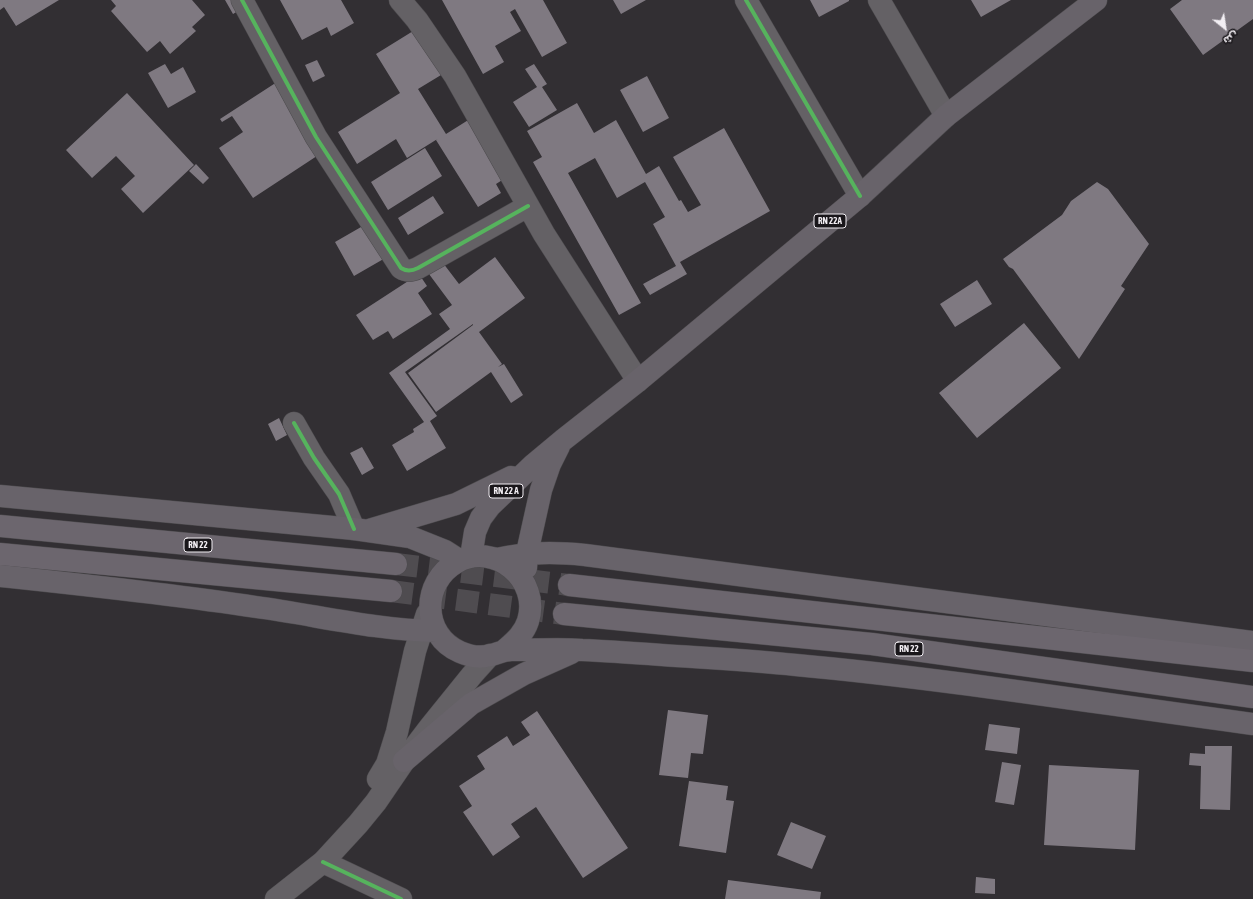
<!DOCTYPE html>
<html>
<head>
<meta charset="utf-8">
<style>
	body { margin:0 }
	#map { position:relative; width:1253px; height:899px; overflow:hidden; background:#322f33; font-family:"Asap Condensed","Noto Sans Arabic",sans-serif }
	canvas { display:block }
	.north { position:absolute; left:1205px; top:8px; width:40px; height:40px; -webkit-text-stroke:3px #19161a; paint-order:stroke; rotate:150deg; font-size:11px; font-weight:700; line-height:16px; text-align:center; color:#f2eef3 }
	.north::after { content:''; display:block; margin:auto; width:14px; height:18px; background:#f2eef3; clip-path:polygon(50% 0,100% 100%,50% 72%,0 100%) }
</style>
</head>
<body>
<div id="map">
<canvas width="1253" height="899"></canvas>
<div class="north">ش</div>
</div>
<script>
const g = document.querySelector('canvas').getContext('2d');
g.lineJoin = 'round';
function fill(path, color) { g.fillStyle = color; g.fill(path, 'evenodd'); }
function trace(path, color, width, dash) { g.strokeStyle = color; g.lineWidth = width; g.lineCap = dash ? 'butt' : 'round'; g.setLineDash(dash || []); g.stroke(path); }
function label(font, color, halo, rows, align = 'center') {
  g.font = font + ' "Asap Condensed",sans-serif'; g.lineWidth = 4; g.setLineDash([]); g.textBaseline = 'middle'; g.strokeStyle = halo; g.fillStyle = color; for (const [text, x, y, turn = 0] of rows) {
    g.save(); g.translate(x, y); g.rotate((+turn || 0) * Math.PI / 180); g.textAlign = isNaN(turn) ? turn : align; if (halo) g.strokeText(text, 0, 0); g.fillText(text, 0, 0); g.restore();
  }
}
const building = new Path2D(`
	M0 0H59L16 26 4 7 0 10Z
	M111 0H192L205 15 192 27 196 31 170 54 160 41 147 52 111 11 116 6Z
	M225 0H241L245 7 233 14Z
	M280 0H341L354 23 331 36 327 27 302 40Z
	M442 0H543L567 43 542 57 515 9 510 12 521 31 495 46 504 62 483 74Z
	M613 0H646L621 14Z
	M810 0H849V1L819 17Z
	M971 0H1011L981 17Z
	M1182 0H1253V19L1203 55 1170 9Z
	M418 28 446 72 418 89 446 134 481 112 518 170 496 184 501 193 478 207 436 140 439 138 407 158 396 139 357 164 338 132 400 93 376 54Z
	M317 60 325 76 313 82 305 65Z
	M165 64 171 74 183 67 196 92 168 108 148 73Z
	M534 64 547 84 542 87 557 110 529 127 513 102 537 87 525 69Z
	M647 76 669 118 643 132 620 90Z
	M277 82 323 152 253 198 219 148 243 132 232 116 222 122 220 119Z
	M127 93 194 165 143 213 121 189 135 176 116 156 92 178 66 150Z
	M577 103 594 133 616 120 646 174 659 166 679 201 681 200 688 212 701 205 673 157 724 128 770 211 680 262 687 274 650 295 643 284 676 266 653 224 665 217 645 182 617 198 595 158 568 173 641 303 619 315 533 162 542 157 527 131Z
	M425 148 442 176 388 210 371 182Z
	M196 164 209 178 203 184 189 171Z
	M1097 182 1108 189 1149 244 1121 286 1125 289 1079 359 1013 269 1009 267 1003 259 1062 215 1071 201Z
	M433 196 444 213 408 235 398 218Z
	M368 223 387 257 354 276 335 242Z
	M495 257 525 298 479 332 502 364 498 367 504 364 523 395 511 403 491 372 436 412 408 373 473 325V324L405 372 437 416 430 421 446 448 407 471 392 445 414 432 413 429 424 422 389 373 450 329 439 314 452 305 426 270 443 263 459 284Z
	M419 274 427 286 418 293 432 314 393 339 388 331 373 340 356 315Z
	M977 280 992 304 955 327 940 304Z
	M1024 323 1061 368 977 438 939 393Z
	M279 418 287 435 276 441 268 424Z
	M362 447 374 468 362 475 350 453Z
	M668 710 708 715 703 754 691 753 688 778 659 775Z
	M537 711 628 848 583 878 536 807 511 824 520 837 493 856 463 812 472 806 459 786 485 769 477 756 507 736 513 746 530 735 521 722Z
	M989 724 1020 728 1017 754 985 750Z
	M1205 746H1232L1230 810 1200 809 1201 766 1189 765 1190 753 1205 754Z
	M1002 762 1021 765 1014 805 995 802Z
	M1049 765 1139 770 1135 850 1044 845Z
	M689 781 728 786 726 800 734 801 726 853 679 846Z
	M791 822 826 836 812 869 777 855Z
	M976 877 995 879V894L975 893Z
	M728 880 821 892 820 899H725Z`);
const trunkTunnel = new Path2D(`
	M396 564 569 585
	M391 591 564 614`);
const minor = new Path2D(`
	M242 0 316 137 401 268C407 272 412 271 418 268L528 206
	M400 0 417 20 455 76 544 234 638 381
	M746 0 860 196
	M879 0 946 116
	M294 423 314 458 339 494 354 529
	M323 862 401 899`);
const secondary = new Path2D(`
	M378 779 387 764 397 732 415 651 427 614
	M276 899 323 862 358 824 376 802 404 761 430 727 472 675 490 655`);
const primary = new Path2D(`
	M0 496 354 529 410 537 445 551 459 560
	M369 530 456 504 511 477
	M471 557 475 532 481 518 490 506 533 465 563 440 638 381 860 196 946 116 1096 0
	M497 559C528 552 554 552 585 555L1253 642
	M526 568 527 553 541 490 550 464 559 446
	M0 576C85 585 171 594 256 607 316 615 375 630 436 631
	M505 650C514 642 524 634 528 621 541 580 495 541 457 562 421 582 421 635 460 652 469 656 481 658 491 655 499 653 504 650 512 650 535 650 558 648 582 650 608 651 635 653 662 655 706 658 751 660 796 665 949 679 1101 704 1253 724
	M404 761 471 704 524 674 571 653`);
const trunk = new Path2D(`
	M0 526 396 564
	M0 554 391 591
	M569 585 1253 661
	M564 614 872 644 1253 697`);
const cycleway = new Path2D(`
	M242 0 316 137 401 268C407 272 412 271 418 268L528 206
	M746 0 860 196
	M294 423 314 458 339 494 354 529
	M323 862 401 899`);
const shields = [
	[830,221,32],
	[506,491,34],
	[198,545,28],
	[909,649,28]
];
const shieldNames = [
	["RN 22A",830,221],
	["RN 22 A",506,491],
	["RN 22",198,545],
	["RN 22",909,649]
];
fill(building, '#7f7981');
trace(trunkTunnel, '#4f4c50', 22, [22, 11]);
trace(minor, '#4d4b4e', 23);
trace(secondary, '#4d4b4e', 23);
trace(primary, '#4d4b4e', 23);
trace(trunk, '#4d4b4e', 23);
trace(minor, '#646165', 22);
trace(secondary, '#646165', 22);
trace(primary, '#68636a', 22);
trace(trunk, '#6c666e', 22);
trace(cycleway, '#56b35d', 4);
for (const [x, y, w] of shields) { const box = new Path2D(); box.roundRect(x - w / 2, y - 7, w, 14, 3); g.fillStyle = '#19161a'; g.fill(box); trace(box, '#f2eef3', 1); }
label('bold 9px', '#f2eef3', null, shieldNames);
</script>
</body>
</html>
